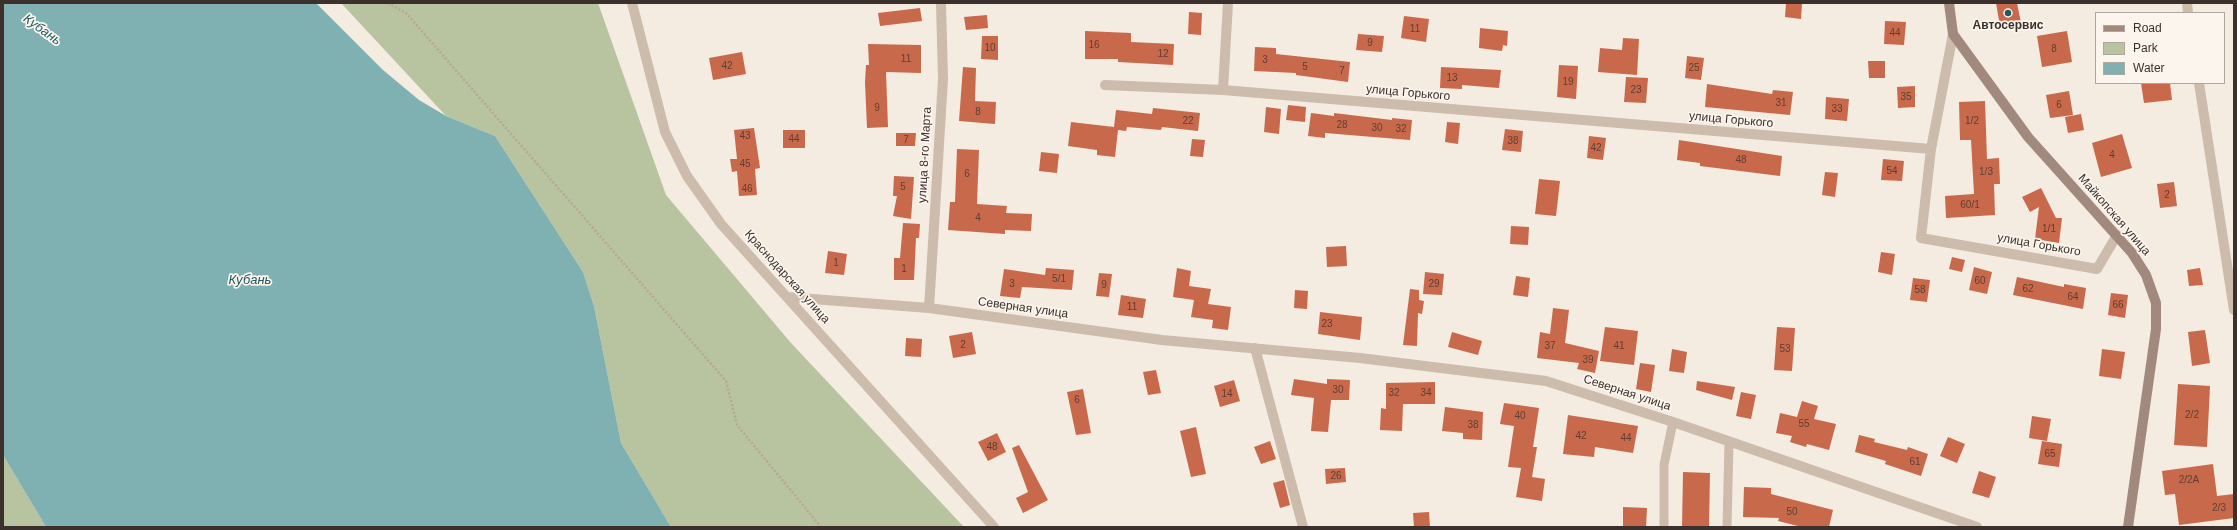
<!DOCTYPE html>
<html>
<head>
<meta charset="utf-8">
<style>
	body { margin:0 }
	#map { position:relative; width:2237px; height:530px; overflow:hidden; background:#f4ebe1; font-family:Helvetica,sans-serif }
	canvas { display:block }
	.frame { position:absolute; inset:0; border:4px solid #3b302b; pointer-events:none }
	.legend { position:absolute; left:2095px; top:12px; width:130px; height:72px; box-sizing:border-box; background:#fbf5ee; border:1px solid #aea6a0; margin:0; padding:5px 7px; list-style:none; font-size:12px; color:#3b302b }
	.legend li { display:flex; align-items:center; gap:8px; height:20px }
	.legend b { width:20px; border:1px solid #aea6a0 }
</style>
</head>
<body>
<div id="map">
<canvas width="2237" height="530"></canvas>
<div class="frame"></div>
<ul class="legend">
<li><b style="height:5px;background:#a18a7d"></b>Road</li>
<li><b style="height:11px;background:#b8c4a0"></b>Park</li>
<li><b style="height:11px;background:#7fb0b2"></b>Water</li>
</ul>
</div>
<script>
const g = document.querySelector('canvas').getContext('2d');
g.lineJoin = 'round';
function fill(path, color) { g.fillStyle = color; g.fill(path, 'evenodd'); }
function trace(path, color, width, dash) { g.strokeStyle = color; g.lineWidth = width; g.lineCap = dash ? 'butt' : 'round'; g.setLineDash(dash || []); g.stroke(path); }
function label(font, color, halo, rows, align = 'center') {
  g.font = font + ' Helvetica,sans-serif'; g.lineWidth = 3.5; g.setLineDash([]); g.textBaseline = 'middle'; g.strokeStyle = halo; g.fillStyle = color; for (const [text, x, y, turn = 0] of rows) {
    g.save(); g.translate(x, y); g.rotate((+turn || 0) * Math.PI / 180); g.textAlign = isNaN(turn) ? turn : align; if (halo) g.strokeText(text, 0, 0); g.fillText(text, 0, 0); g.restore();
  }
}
const green = new Path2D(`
	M341 3H598L666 195 791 343 964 527H671L621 443 594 306 583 272 495 136 446 116Z
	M3 455 46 527H3Z`);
const water = new Path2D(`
	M3 3H316L383 70 419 100 446 116 495 136 583 272 594 306 621 443 671 527H46L3 455Z`);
const building = new Path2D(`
	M1786 3H1802L1801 19 1785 17Z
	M1996 3H2017L2021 23 2000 26Z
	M920 8 922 21 880 26 878 13Z
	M1189 12 1202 13 1201 35 1188 34Z
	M987 15 988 28 966 30 964 17Z
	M1404 16 1429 19 1426 42 1401 38Z
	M1885 21 1906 22 1904 45 1884 44Z
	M1480 28 1508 31 1507 46 1503 45 1502 51 1479 48Z
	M1085 31 1131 33V42L1174 44 1173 65 1118 62V59H1085Z
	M2067 31 2072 62 2042 67 2037 36Z
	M1358 34 1384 36 1382 52 1356 50Z
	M982 36H998V60L981 59Z
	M1623 38 1639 39 1637 75 1598 72 1600 48 1622 50Z
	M868 44 921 45V73L886 72 888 127 867 128 865 82 866 65H869Z
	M1255 47 1276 48V54L1350 62 1348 82 1296 75V73L1254 71Z
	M742 52 746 74 713 80 709 58Z
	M1687 56 1704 58 1701 80 1685 78Z
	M1868 61H1885V78H1869Z
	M1559 65 1578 66 1576 99 1557 97Z
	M963 67 976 68 975 101 996 102 995 124 959 121Z
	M1441 67 1501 70 1499 88 1462 85V89L1440 88Z
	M1626 77 1648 78 1646 103 1624 102Z
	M2141 83H2170L2172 100 2144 103Z
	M1707 84 1772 94 1773 90 1793 92 1790 115 1705 107Z
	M1915 86V107L1898 108 1897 87Z
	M2069 91 2073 115 2050 118 2046 95Z
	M1826 97 1849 99 1847 121 1825 119Z
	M1985 101 1987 159 1999 158 2000 184H1994L1995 215 1946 218 1945 196 1974 194 1971 140H1960L1959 102Z
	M1288 105 1306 107 1305 122 1286 120Z
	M1266 107 1281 109 1279 134 1264 132Z
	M1153 108 1200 113 1198 131 1162 127 1161 130 1127 127 1126 131 1118 130 1115 157 1097 155V150L1068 146 1071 122 1114 127 1116 110 1152 114Z
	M1311 113 1334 116V113L1392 120V118L1412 120 1410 140 1325 133V138L1308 136Z
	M2081 114 2084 130 2068 133 2065 117Z
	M1447 122 1460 123 1458 144 1445 142Z
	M754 128 760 168 755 169 757 195 739 196 737 171 732 172 730 159H737L734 130Z
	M1505 129 1523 131 1521 152 1502 150Z
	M783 130H805V148H783Z
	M896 133H916L915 146H896Z
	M2122 134 2132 168 2101 177 2092 143Z
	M1589 136 1606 138 1603 160 1587 158Z
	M1192 139 1205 140 1203 157 1190 156Z
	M1679 140 1782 156 1780 176 1700 166V163L1677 160Z
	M957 149 979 150 977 204 1007 206 1006 213 1032 214 1031 231 1005 230V234L948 230 950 202H955Z
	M1041 152 1059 154 1057 173 1039 171Z
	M1883 159 1904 161 1902 181 1881 180Z
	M1825 172 1838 173 1835 197 1822 195Z
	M894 176 914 177 911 219 893 216 897 196H893Z
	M1539 179 1560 181 1556 216 1535 214Z
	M2174 182 2177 206 2160 208 2157 184Z
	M2041 188 2056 218H2062L2059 243 2035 239 2039 207 2030 212 2022 197Z
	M903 223 920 224 919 238H916L914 280H894V258H900Z
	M1511 226 1529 227 1528 245 1510 244Z
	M1346 246 1347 266 1327 267 1326 247Z
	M828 251 847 254 844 275 825 273Z
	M1881 252 1895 254 1892 275 1878 272Z
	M1952 257 1965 260 1962 272 1949 269Z
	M1974 267 1992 272 1987 294 1969 290Z
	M1046 268 1074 270 1072 290 1022 287 1020 298 1000 296 1004 269 1045 275Z
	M1177 268 1191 271 1189 286 1211 289 1208 304 1231 307 1228 330 1212 328 1213 320 1191 317 1194 300 1173 297Z
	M2200 268 2203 285 2189 286 2187 270Z
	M1425 272 1444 274 1442 295 1423 294Z
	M1099 273 1112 274 1109 297 1096 296Z
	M1516 276 1530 278 1528 297 1513 295Z
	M2017 277 2064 287V284L2086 288 2083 309 2013 295Z
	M1913 278 1930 280 1927 302 1910 300Z
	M1410 289 1419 290V300L1424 301 1422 314 1418 313 1417 346 1403 345Z
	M1295 290 1308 291 1307 309 1294 308Z
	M2111 293 2128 295 2125 318 2108 315Z
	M1121 295 1146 299 1143 318 1118 315Z
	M1553 308 1569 310 1565 343 1599 351 1595 373 1577 369 1579 363 1537 358 1540 332 1550 334Z
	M1320 312 1362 317 1360 340 1318 334Z
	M1605 327 1638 331 1634 365 1600 361Z
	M1777 327 1795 328 1792 371 1774 370Z
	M2205 330 2210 363 2192 366 2188 332Z
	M972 332 976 354 953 358 949 336Z
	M1452 332 1482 341 1478 355 1448 347Z
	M906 338 922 339 921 357 905 356Z
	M1672 349 1687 352 1684 373 1669 371Z
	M2102 349 2125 352 2121 379 2099 376Z
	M1640 363 1655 365 1651 392 1636 389Z
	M1156 370 1161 393 1148 395 1143 372Z
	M1294 379 1327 384V379L1350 380 1349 400H1331L1328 432 1311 431 1314 398 1291 395Z
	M1234 380 1240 401 1220 407 1214 386Z
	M1697 381 1735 387 1732 400 1696 390Z
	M1435 382V404H1403L1402 431 1380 430 1381 408 1386 409V383Z
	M2178 384 2210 386 2207 447 2174 445Z
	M1083 389 1091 433 1076 435 1067 392Z
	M1741 392 1756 395 1751 419 1736 416Z
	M1802 401 1818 406 1814 419 1836 424 1829 450 1807 444 1806 447 1790 442 1792 436 1776 433 1780 413 1797 417Z
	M1504 403 1539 408 1533 447H1537L1532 477 1545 479 1542 501 1516 497 1521 468 1508 467 1514 426 1500 424Z
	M1445 407 1483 412 1482 440 1463 439V433L1442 431Z
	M1568 415 1638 426 1633 453 1595 447 1594 457 1563 454Z
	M2032 416 2051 419 2047 441 2029 438Z
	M1196 427 1206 474 1191 477 1180 431Z
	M997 433 1006 452 988 461 978 442Z
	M1859 435 1875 439 1874 442 1907 450 1908 447 1928 454 1921 476 1885 464 1886 461 1855 452Z
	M1948 437 1965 444 1957 463 1940 456Z
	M1270 441 1276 459 1261 464 1254 447Z
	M2042 441 2062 444 2059 467 2038 464Z
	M1019 445 1048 500 1023 513 1016 498 1028 492 1012 448Z
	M2213 464 2217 496 2234 494V518L2179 525 2175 494 2165 495 2162 471Z
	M1345 468 1346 482 1326 484 1325 469Z
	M1979 471 1996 477 1989 498 1972 493Z
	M1683 472 1710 473 1709 527H1682Z
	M1284 480 1290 505 1280 508 1273 483Z
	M1744 487 1771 488V494L1833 510 1829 527H1802L1778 521 1779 518 1743 517Z
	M1623 507 1647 508 1646 527H1623Z
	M1429 512 1430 527H1414L1413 513Z`);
const path = new Path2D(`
	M388 3 406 13 726 381 737 425 821 527`);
const lane = new Path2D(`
	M1664 527V465L1673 422
	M1727 527 1729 442`);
const street = new Path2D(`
	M632 3 665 132 687 176 721 224 994 527
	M2187 3 2188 13
	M1953 34 1931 149 1921 238 2097 269 2117 235
	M2199 83 2234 310
	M1105 85 1223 90 1931 149
	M1223 90 1228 3
	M787 297 929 308 1162 340 1360 358 1546 381 1673 422 1977 527
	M929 308 943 79 941 3
	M1255 348 1303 527`);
const secondary = new Path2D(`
	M1949 3 1953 34 2028 137 2132 253 2146 275 2156 303V329L2128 527`);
const markers = [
	[2008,13,4,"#1f5a5e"]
];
const numberNames = [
	["11",1415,29],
	["44",1895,33],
	["9",1370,43],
	["16",1094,45],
	["10",990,48],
	["8",2054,49],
	["12",1163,54],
	["11",906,59],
	["3",1265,60],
	["42",727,66],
	["5",1305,67],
	["25",1694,68],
	["7",1342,71],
	["13",1452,78],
	["19",1568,82],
	["23",1636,90],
	["35",1906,97],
	["31",1781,103],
	["6",2059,105],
	["9",877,108],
	["33",1837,109],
	["8",978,112],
	["22",1188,121],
	["1/2",1972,121],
	["28",1342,125],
	["30",1377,128],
	["32",1401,129],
	["43",745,136],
	["44",794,139],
	["7",906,140],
	["38",1513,141],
	["42",1596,148],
	["4",2112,155],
	["48",1741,160],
	["45",745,164],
	["54",1892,171],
	["1/3",1986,172],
	["6",967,174],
	["5",903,187],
	["46",747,189],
	["2",2167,195],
	["60/1",1970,205],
	["4",978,218],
	["1/1",2049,229],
	["1",836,263],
	["1",904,269],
	["5/1",1059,279],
	["60",1980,281],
	["3",1012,284],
	["29",1434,284],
	["9",1104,285],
	["62",2028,289],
	["58",1920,290],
	["64",2073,297],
	["66",2118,305],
	["11",1132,307],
	["23",1327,324],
	["2",963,345],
	["37",1550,346],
	["41",1619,346],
	["53",1785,349],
	["39",1588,360],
	["30",1338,390],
	["32",1394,393],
	["34",1426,393],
	["14",1227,394],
	["6",1077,400],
	["2/2",2192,415],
	["40",1520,416],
	["55",1804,424],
	["38",1473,425],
	["42",1581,436],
	["44",1626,438],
	["48",992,447],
	["65",2050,454],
	["61",1915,462],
	["26",1336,476],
	["2/2А",2189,480],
	["2/3",2219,508],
	["50",1792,512]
];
const poiNames = [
	["Автосервис",2008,26]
];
const streetNames = [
	["улица Горького",1408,93,5],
	["улица Горького",1731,120,5],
	["улица 8-го Марта",925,155,-87],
	["Майкопская улица",2114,215,49],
	["улица Горького",2039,245,10],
	["Краснодарская улица",787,277,48],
	["Северная улица",1023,308,8],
	["Северная улица",1627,393,18]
];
const waterNames = [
	["Кубань",42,30,36],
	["Кубань",250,280]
];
fill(green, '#b8c4a0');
fill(water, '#7fb0b2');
fill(building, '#c8694b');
trace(path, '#b9a596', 2.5, [2, 2]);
trace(lane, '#cdbbac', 9);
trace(street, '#cdbbac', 10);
trace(secondary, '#a18a7d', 10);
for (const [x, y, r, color] of markers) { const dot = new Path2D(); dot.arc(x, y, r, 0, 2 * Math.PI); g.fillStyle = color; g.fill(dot); trace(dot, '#fbf5ee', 1.5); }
label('10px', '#5e3e33', null, numberNames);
label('bold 12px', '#3b302b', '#fbf5ee', poiNames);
label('12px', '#3b302b', '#fbf5ee', streetNames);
label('italic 13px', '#1f5a5e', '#fbf5ee', waterNames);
</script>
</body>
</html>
